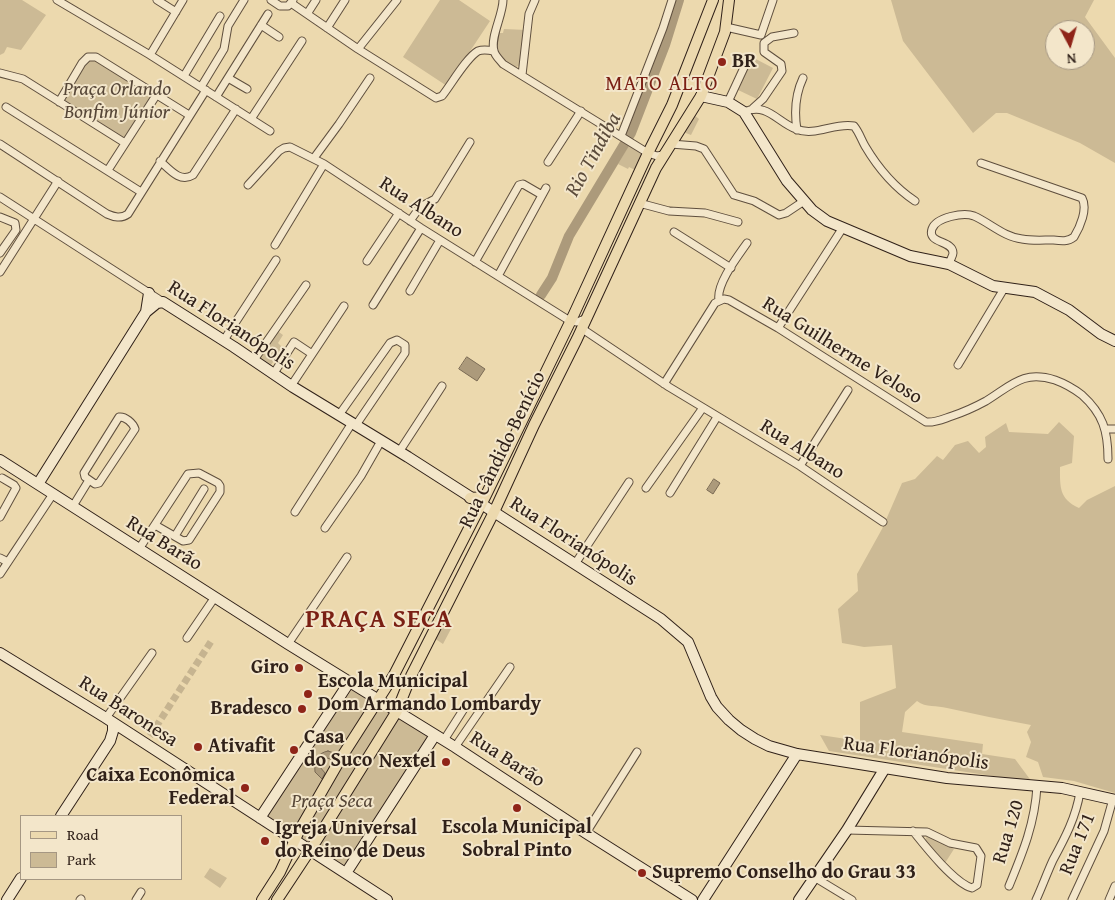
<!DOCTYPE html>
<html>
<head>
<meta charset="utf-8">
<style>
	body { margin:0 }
	#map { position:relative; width:1115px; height:900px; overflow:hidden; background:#ecd9ae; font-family:"Gentium Book Plus",serif }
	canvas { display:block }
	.legend { position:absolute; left:20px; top:815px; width:162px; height:65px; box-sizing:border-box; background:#f3e6ca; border:1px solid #a59783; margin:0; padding:6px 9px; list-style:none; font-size:15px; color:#302119 }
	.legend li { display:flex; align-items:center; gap:10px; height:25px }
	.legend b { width:25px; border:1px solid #a59783 }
	.north { position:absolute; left:1045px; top:20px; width:50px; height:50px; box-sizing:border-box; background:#f3e6ca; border:1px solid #a59783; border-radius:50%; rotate:174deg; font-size:14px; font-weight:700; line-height:20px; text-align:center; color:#302119 }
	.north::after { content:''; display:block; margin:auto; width:18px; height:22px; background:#8f2418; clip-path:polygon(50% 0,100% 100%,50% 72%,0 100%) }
</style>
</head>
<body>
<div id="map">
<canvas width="1115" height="900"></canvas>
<ul class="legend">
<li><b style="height:6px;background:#ecd9ae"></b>Road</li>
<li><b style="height:14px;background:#ccba95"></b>Park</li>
</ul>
<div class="north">N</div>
</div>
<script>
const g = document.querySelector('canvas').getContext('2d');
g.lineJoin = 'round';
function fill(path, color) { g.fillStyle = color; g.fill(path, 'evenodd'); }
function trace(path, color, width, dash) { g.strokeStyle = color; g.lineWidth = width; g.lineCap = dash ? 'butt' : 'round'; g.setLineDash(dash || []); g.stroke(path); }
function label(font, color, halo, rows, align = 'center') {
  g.font = font + ' "Gentium Book Plus",serif'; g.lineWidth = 4; g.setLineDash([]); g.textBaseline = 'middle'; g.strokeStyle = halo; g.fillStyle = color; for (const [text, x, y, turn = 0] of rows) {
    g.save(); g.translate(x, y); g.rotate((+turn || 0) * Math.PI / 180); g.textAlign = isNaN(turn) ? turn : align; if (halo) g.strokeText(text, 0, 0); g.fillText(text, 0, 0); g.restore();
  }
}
const green = new Path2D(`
	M0 0H22L46 15 21 50 7 47 4 53 0 55Z
	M440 0H459L490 21 447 86 403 57Z
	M891 0H1094L1085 17 1115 58V163L1080 143 1007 113H996L973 133 903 41ZM1055 30H1085V60H1055Z
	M504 29 527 30 521 64 515 68 502 62 494 44 496 33H503Z
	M94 54 157 94 126 140 63 100 85 62Z
	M750 56 773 68 757 99 736 89Z
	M694 115 699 119 691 135 683 132Z
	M629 145 644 155 635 170 629 167 628 169 618 164Z
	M276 330 283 335 278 343 283 348 268 369 256 361Z
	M1059 422 1074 436 1072 463 1060 467C1060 487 1059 499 1079 508L1087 500 1115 486V793L1074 781 1043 777 1038 762 1026 757 1031 742 1027 732 1031 725C1003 720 975 714 947 708 937 705 926 708 917 701L905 712 902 732 983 744 982 754 1015 759 1032 782 829 751 820 735 860 741V702L896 688 892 645 864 647 842 643 838 609 858 591 857 574 882 529 902 483 915 479 937 456 943 460 955 445 968 441 979 453 986 447 985 437 1006 423 1009 432 1048 434Z
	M442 621 452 627 443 644 434 638Z
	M353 688 431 734 346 869 264 817Z
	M927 836 954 849 945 863 925 840Z
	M210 868 227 878 220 888 204 877Z`);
const water = new Path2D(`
	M467 357 485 369 477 381 459 369Z
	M714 479 720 483 713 494 707 490Z
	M328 751 337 754 333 760 327 758 321 763 320 767 325 773 322 779 315 772C314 761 317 753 328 751Z`);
const river = new Path2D(`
	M541 295 552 278 569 236 631 133 665 45 679 0`);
const streetTunnel = new Path2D(`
	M150 736 212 640`);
const street = new Path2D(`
	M57 0 150 55 270 131
	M157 0 176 12
	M271 0 280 6H288L293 0
	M503 0C503 15 490 37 494 51 495 56 500 60 503 64L648 153 657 156 663 155
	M291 3 358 49 436 98 442 96C451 85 466 58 478 51 483 49 489 50 494 51
	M307 14 316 0
	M261 25 279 37
	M726 27 761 35 773 0
	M327 28 345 0
	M358 49 397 0
	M150 55 183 0
	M0 73 23 79 125 143
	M522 75 529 14 535 0
	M184 76 220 16
	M228 78 247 89
	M201 87 224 49 228 26 244 0
	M216 97 268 14
	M59 102 82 63 88 57H96L189 115
	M728 102 748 59
	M6 107 141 192
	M753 108 763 99 782 71 781 64 764 52V43L772 37 794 33
	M744 112C767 102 777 122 796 129 815 137 835 122 854 126 859 132 861 139 865 146 878 168 894 187 915 201
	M251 119 302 41
	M797 130C794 111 795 95 803 78
	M621 136 663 28 672 0
	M0 144 107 214C114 217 121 219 128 214L206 90
	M671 144 696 146 704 149 734 195 754 201 779 215 786 213 804 201
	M314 158 339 124 370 78
	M160 161C170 170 180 183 193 175L236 109
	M548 162 581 111
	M108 170 157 94
	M248 185 279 151 284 148 290 147 324 164 421 228 570 321 577 322 585 319
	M0 197 163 302
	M639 203 669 211 705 213 738 222
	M0 217 15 223 16 230 0 253
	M410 221 420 207 435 199 470 142
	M674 232 731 268
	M275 245 324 164
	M367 261 399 213
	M475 262 519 185 523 184 542 195
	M949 264C950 260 953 256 953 253 953 240 927 244 932 229 936 217 964 212 974 216 990 223 1004 237 1022 239 1032 241 1043 240 1053 240 1061 241 1068 242 1074 237 1080 227 1088 209 1082 198L981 163
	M0 272 58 181
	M498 276 546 188
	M410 291 440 240
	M719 300C716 284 738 256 747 243
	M373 305 421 228
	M581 328 669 387 800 466 883 522
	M778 328 842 229
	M224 340 276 260
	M254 360 306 285
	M958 365 1005 287
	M274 373 294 342 312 354
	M664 384 715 303 724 299 729 300 778 328 926 422C935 423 943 419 952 416 964 412 975 407 986 401 1012 385 1023 370 1055 380 1066 384 1073 388 1082 395 1103 414 1108 431 1108 459
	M291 386 344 306
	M339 415 390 343 397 340 405 345V353L356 425
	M119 417C125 416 133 423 135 429L99 483 95 484 85 477 84 473Z
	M1106 429H1115
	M399 452 442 386
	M800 466 848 390
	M646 488 702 409
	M670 493 717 417
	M73 506 89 480
	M295 512 352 423
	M0 517 16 488 14 485 2 478
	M325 528 361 476 381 441
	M175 536 204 489
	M139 549 188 474 199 473 218 483 220 486V492L189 540 183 541 155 525
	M0 558 8 562
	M575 564 629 482
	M0 574 53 494
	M187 638 215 597
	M288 644 347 557
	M106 718 152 653
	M444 740 467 704
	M455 747 510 667
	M847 830 927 832 950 843 976 848 981 856 977 885 972 888C954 883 925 846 913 831
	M586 833 637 752
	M814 877 852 900
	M1009 886C1023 852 1035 823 1037 786
	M80 900 81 899
	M136 900 141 892
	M1036 900C1042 887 1047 873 1053 860 1065 838 1076 817 1080 792
	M1072 900 1104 831 1113 799
	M1109 900 1115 886`);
const secondary = new Path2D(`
	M701 96 728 102 744 112 787 181 812 210 827 221 910 256 949 264 993 286 1035 292 1069 310 1101 334 1115 341
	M146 312 149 293
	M0 460 288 644 455 747 586 833 692 900
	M38 484 146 312 157 303 163 302 234 347 293 387 408 457 661 619 688 642 711 697 717 707 729 720 741 730 755 739 769 746 797 754 947 778 1062 788 1115 800
	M0 653 106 718 387 900
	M61 816 110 741 113 731V723
	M260 818 350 681
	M346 873 435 735
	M7 900 21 878
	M703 900 797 754
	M799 900 847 830 885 768`);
const primary = new Path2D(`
	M470 498 485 497
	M262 900 280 872 299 831 341 758 394 675 485 497 574 314 648 153 672 105 713 0
	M277 900 316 841 397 711 411 676 494 512 534 425 577 339 656 168 701 96 725 32 729 0`);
const markers = [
	[722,62,5,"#8f2418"],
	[299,668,5,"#8f2418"],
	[308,694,5,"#8f2418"],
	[302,709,5,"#8f2418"],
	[198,747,5,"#8f2418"],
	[294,750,5,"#8f2418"],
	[446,762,5,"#8f2418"],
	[245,788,5,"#8f2418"],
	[517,808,5,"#8f2418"],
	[265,841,5,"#8f2418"],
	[642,873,5,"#8f2418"]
];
const poiNames = [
	["BR",732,62],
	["Giro",289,668,"right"],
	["Escola Municipal",318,682],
	["Dom Armando Lombardy",318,705],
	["Bradesco",292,709,"right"],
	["Casa",304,738],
	["do Suco",304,761],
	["Ativafit",208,747],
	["Nextel",436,762,"right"],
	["Caixa Econômica",235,776,"right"],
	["Federal",235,799,"right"],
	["Escola Municipal",517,828,"center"],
	["Sobral Pinto",517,851,"center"],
	["Igreja Universal",275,829],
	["do Reino de Deus",275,852],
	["Supremo Conselho do Grau 33",652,873]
];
const parkNames = [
	["Praça Orlando",117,90],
	["Bonfim Júnior",117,113],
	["Praça Seca",332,802]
];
const streetNames = [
	["Rua Albano",421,208,33],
	["Rua Florianópolis",231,326,33],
	["Rua Guilherme Veloso",842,351,32],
	["Rua Cândido Benício",503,450,-64],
	["Rua Albano",802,450,32],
	["Rua Florianópolis",573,542,33],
	["Rua Barão",164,544,32],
	["Rua Baronesa",128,712,33],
	["Rua Florianópolis",916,754,8],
	["Rua Barão",507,760,33],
	["Rua 120",1009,832,-73],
	["Rua 171",1078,844,-68]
];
const neighbourhoodNames = [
	["MATO ALTO",662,85]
];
const waterNames = [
	["Rio Tindiba",594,155,-61]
];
const districtNames = [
	["PRAÇA SECA",379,621]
];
fill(green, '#ccba95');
fill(water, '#ac9a7b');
trace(water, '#7a6a54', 1);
trace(river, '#ac9a7b', 10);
trace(streetTunnel, '#c6b490', 7, [7, 3.5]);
trace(street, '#5f4f3e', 9);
trace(secondary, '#302119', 12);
trace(primary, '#302119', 12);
trace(street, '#f3e6ca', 7);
trace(secondary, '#f3e6ca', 10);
trace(primary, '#ecd9ae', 10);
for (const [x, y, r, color] of markers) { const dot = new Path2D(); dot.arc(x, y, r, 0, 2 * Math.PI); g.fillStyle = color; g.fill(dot); trace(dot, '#f3e6ca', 2); }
label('bold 20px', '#302119', '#f3e6ca', poiNames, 'left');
label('italic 20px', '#574738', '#f3e6ca', parkNames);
label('20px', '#302119', '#f3e6ca', streetNames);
g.letterSpacing = '1px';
label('21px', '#7a1f14', '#f3e6ca', neighbourhoodNames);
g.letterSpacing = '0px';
label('italic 21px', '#5b4b3b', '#f3e6ca', waterNames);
g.letterSpacing = '1px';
label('bold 25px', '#7a1f14', '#f3e6ca', districtNames);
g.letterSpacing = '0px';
</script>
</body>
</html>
